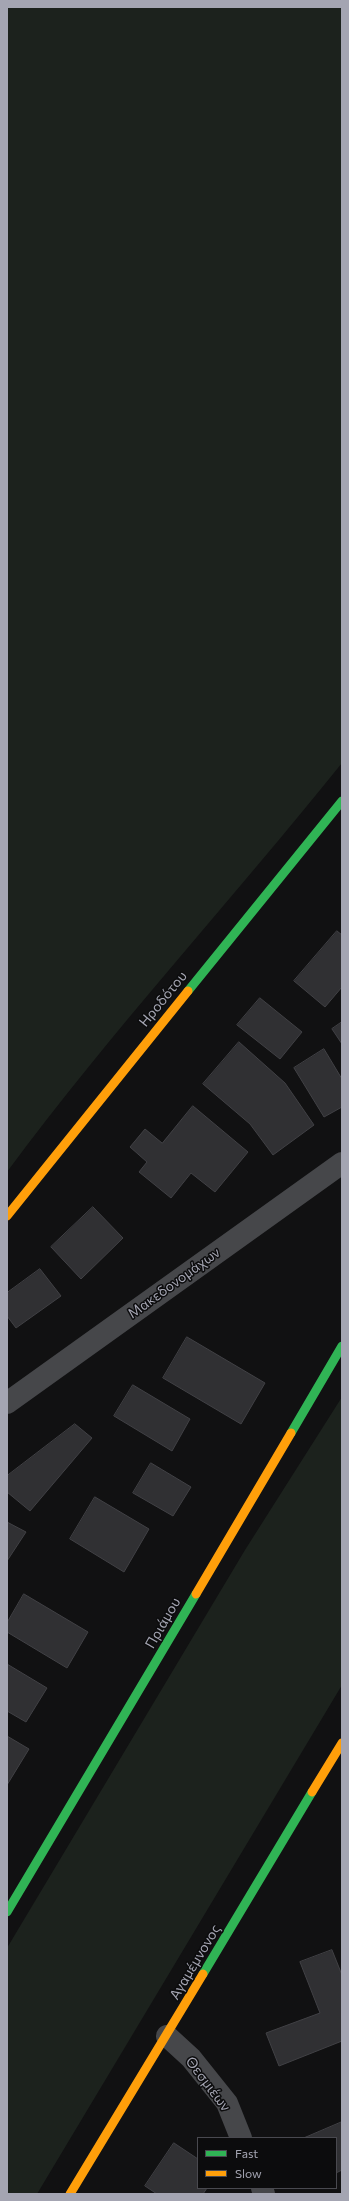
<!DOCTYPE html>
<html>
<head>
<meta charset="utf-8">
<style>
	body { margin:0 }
	#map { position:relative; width:349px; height:2201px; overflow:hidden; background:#111112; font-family:Commissioner,sans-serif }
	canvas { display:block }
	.frame { position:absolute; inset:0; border:8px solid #a4a5b2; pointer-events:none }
	.legend { position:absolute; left:197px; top:2137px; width:140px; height:52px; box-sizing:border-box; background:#0c0c0d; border:1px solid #49494f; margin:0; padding:5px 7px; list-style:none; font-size:12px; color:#a4a5b2 }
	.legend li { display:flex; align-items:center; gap:8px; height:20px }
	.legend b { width:20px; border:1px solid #49494f }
</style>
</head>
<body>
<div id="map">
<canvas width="349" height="2201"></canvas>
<div class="frame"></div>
<ul class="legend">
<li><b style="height:5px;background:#30b455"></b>Fast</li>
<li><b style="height:5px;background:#ff9f0a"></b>Slow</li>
</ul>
</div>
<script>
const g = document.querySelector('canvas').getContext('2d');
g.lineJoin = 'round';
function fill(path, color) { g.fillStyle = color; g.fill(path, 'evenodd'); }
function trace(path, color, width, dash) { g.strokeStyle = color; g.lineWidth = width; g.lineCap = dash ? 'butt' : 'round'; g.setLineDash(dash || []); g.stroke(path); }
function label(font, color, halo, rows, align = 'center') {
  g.font = font + ' Commissioner,sans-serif'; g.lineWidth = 3; g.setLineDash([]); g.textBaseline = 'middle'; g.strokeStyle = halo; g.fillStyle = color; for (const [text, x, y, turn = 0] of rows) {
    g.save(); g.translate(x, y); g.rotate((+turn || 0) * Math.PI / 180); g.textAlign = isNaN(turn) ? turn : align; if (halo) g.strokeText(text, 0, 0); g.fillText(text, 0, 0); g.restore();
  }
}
const green = new Path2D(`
	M7 7H342V763C232 900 112 1030 7 1172Z
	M342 1397V1685L37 2194H7V1948L245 1550Z`);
const building = new Path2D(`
	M337 931 342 935V987L325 1007 294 981Z
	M260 998 302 1032 280 1059 237 1025Z
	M342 1022V1044L332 1029Z
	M239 1042 285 1083 314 1125 273 1155 250 1124 203 1084Z
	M324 1049 342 1079V1107L324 1117 294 1068Z
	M193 1106 248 1152 215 1192 191 1173 171 1198 139 1172 147 1162 130 1147 145 1129 162 1143Z
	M93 1207 123 1238 81 1279 51 1247Z
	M40 1269 61 1296 16 1328 7 1316V1293Z
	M187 1337 265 1383 241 1424 163 1378Z
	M133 1385 190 1419 172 1451 114 1416Z
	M75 1424 92 1438 30 1511 7 1492V1476Z
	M151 1463 191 1487 173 1516 133 1493Z
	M95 1497 149 1529 124 1572 70 1539Z
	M7 1522 26 1532 7 1561Z
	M24 1594 88 1632 67 1668 7 1632V1623Z
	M7 1664 47 1688 26 1722 7 1711Z
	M7 1736 29 1749 7 1785Z
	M332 1950 342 1975V2041L279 2066 266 2033 320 2013 300 1962Z
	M342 2122V2170L336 2173V2138H304Z
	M174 2143 198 2159V2188H207L203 2194H157L145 2186Z`);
const street = new Path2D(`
	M7 1403 342 1163
	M167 2036 191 2058 227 2103 241 2138
	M262 2188 264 2194`);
const fast = new Path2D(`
	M188 991 342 801
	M291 1433 342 1346
	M7 1912 196 1594
	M203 1974 312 1792`);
const slow = new Path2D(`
	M7 1216 188 991
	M196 1594 291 1433
	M312 1792 342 1743
	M70 2194 203 1974`);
const streetNames = [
	["Ηροδότου",163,999,-51],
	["Μακεδονομάχων",174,1283,-36],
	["Πριάμου",163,1623,-60],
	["Αγαμέμνονος",195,1962,-59],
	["Θεσμιέων",208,2084,53]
];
fill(green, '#1c221d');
fill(building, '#303033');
trace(building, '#414145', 1);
trace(street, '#46474a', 22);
trace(fast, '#30b455', 9);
trace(slow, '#ff9f0a', 9);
label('14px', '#a4a5b2', '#0c0c0d', streetNames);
</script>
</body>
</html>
